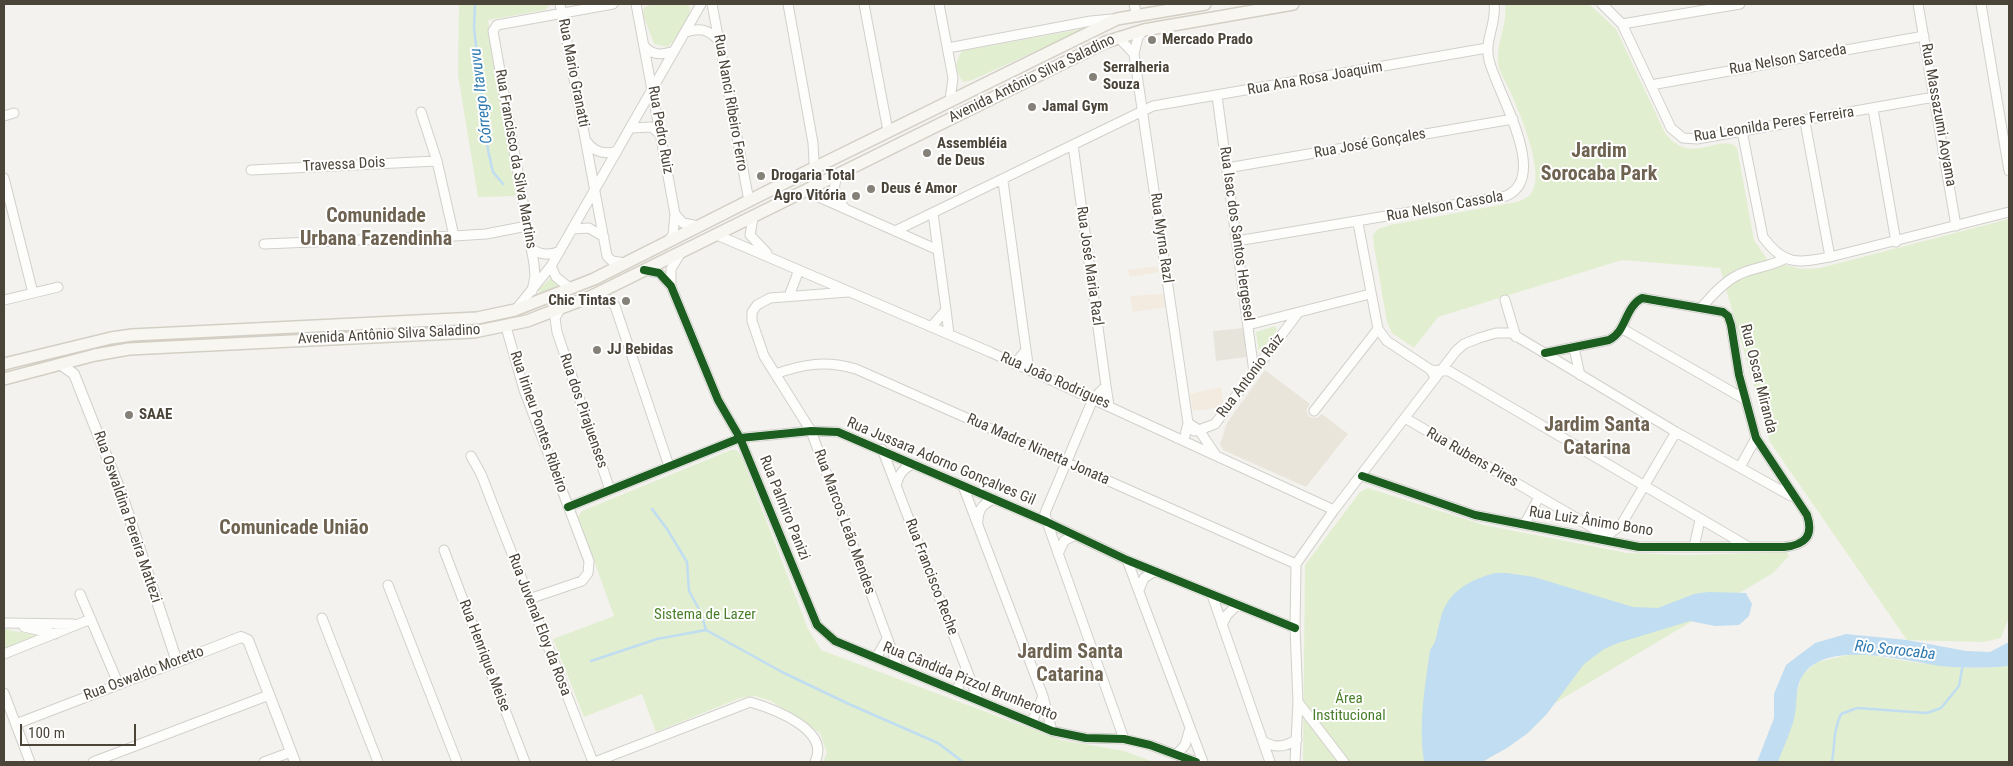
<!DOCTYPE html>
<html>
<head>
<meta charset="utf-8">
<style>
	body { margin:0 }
	#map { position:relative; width:2013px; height:766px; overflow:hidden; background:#f4f2ee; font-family:"Roboto Condensed",sans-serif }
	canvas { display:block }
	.frame { position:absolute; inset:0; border:5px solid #4b4439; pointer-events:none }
	.scale { position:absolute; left:20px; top:724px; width:116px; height:22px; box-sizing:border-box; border:2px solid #4b4439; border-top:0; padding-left:6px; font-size:15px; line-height:18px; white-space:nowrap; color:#4b4439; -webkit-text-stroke:4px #fff; paint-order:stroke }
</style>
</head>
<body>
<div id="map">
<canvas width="2013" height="766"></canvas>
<div class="frame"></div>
<div class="scale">100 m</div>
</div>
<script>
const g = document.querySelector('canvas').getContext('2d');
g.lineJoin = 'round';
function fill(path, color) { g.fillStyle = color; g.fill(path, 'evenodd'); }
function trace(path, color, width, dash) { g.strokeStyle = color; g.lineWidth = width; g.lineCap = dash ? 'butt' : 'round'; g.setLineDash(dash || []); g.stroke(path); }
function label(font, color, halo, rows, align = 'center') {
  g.font = font + ' "Roboto Condensed",sans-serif'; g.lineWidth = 4; g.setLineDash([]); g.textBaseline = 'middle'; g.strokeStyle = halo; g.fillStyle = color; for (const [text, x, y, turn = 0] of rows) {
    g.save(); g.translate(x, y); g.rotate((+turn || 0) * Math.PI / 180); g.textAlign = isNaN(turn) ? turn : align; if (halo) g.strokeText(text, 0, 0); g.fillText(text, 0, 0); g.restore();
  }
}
const residential = new Path2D(`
	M1244 328 1246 357 1216 361 1213 331Z`);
const commercial = new Path2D(`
	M1157 266 1159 272 1130 277 1128 270Z
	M1163 294 1166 307 1133 312 1130 296Z
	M1221 387 1224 407 1193 411 1190 394Z`);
const education = new Path2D(`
	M1265 370 1310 404 1306 410 1309 417 1317 418 1322 414 1348 434 1306 487 1223 450 1220 444 1227 423Z`);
const green = new Path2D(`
	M459 4H551L545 10 488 20 517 196 478 197 458 75Z
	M651 4H688L690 8C690 19 677 41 667 47L654 44 643 14 644 8Z
	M1505 4H1589L1616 29 1665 133C1691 168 1721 131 1737 148L1754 240 1768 261 1802 269 1820 268 2009 219V617L2001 638 1983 642 1907 640 1770 442 1720 268 1622 260 1438 317 1414 348 1392 333 1387 322 1374 246 1373 235 1378 229 1390 225 1517 202C1521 200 1527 198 1530 195 1548 176 1518 109 1509 89 1506 82 1501 75 1499 68 1494 46 1508 26 1505 4Z
	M1087 28 970 81 963 82C955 70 954 63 962 51Z
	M551 278 558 287 555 290 541 296 539 295V289Z
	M1275 326 1277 330 1259 354 1256 332Z
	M731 450H736L741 455 808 629 821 650 1061 740 1124 751 1154 762H823L827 753 820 733 771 701 755 696 740 698 656 732 642 694 584 717 553 639 614 616 578 517 582 511Z
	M1368 488 1484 525 1627 553 1688 555 1787 552 1789 556 1773 573 1456 762H1303L1305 565 1360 492Z
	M4 629 40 636 4 650Z
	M1857 653C1908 661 1958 672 2009 666V762H1778L1794 719 1796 696 1802 675 1817 662Z`);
const water = new Path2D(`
	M1495 573H1507L1534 577 1633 607 1658 608 1694 594 1708 592 1746 593 1752 604 1749 616 1739 625 1715 626 1690 621 1618 643 1604 649 1584 664 1546 715 1528 733 1507 748 1482 762H1424C1418 725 1425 687 1430 650 1437 642 1437 631 1440 621 1446 593 1468 580 1495 573Z
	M1846 634 1907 640 1966 651 1990 652 2009 642V666C1986 668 1964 668 1941 666 1905 661 1827 639 1803 675 1794 688 1798 705 1794 719 1790 734 1783 748 1778 762H1757L1774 718V694L1786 665 1815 643Z`);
const stream = new Path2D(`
	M475 4 474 28 488 150 493 172 503 184
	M652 509 667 529 687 562 689 591 701 613 706 630
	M591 661 657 639 706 630 782 672 851 705 938 743 963 762
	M1832 762C1835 744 1833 731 1841 714L1857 708 1927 713 1941 708 1959 686 1963 664`);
const minor = new Path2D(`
	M560 4 607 256 612 261 625 263
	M636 4 675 214 673 235 669 240
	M712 4 749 201
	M788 4 813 143 814 162 817 166
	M864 4 888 131
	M939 4 953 78 950 100
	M1134 4 1137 16
	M1602 4 1622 24 1671 128 1683 138 1697 139 1934 97
	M1918 4 1956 226
	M1981 4 2009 171
	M1622 24 1740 4
	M1144 30 1138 37 1134 54 1188 423 1184 440
	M686 32C701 27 709 30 719 41
	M1118 37 1134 54
	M645 47C653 56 663 55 674 51
	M948 48 1091 21 1112 19
	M1651 85 1924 36
	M1217 96 1254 372
	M1873 109 1896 242
	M421 112 437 161 454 236
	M4 116 14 113
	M1805 122 1830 257
	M631 128 651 127 660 134
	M1742 131 1763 237C1784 266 1798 263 1830 257L2009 212
	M587 142C594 152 605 155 617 151
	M1073 145 1106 386
	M1227 168 1513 119
	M251 170 437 161
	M839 173C832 186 833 197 844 207
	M4 178 33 293
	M1003 181 1026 350
	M805 191 938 250
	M933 213 946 310
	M675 214 683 223 698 226
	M753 218 750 235 767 253
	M1358 223 1378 329 1387 341 1431 370 1434 376
	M573 229 589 228 604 237
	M895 231 1153 106 1487 48
	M717 235 990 352 1334 510
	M1237 241 1506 196C1551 177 1496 91 1489 60 1484 40 1497 23 1494 4
	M264 244 454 236 486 234 527 226
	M530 246C536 255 550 256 560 251
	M551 266 556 277 571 289
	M645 270 659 273 671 286 718 400 740 438 817 625 835 641 1052 731 1086 738 1124 739 1150 745 1196 762
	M671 286V269L680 254
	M532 291 535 276 534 264 493 31 497 25 613 4
	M848 292 770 298 757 305 752 312V321L764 356 811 431 898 667
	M592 296 609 300 615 306 669 466
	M789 296 799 270
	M4 300 58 287
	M1505 300 1516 337
	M1702 307C1713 294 1724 282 1738 275 1753 267 1770 267 1784 259
	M517 308 551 266 701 4
	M560 309 555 318 557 332 610 490
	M1248 325 1370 294
	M506 327 524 390 589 561 588 573 582 581 529 599
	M931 327 946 310 949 334
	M1621 328 1746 400
	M1574 348 1580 375
	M1015 364 1026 350 1029 370
	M1431 370 1449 371 1747 546
	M775 374C804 364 826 360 856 369L1296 564
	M1109 406 1106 386 1093 399 1045 513 1047 522 1124 739
	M1314 411 1378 329
	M1405 418 1607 536 1610 541
	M1188 423 1199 430 1215 424 1298 313
	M1194 431 1199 430 1215 454
	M882 449 978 699
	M471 456 481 474 593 762
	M1740 467 1756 438
	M1362 476 1475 515 1639 547H1784C1805 545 1814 536 1807 515L1756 438 1739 375 1731 325 1728 316 1723 312 1642 298C1624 308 1627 331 1609 340L1545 353
	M896 486C899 474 903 468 914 464
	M963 486 1043 696 1052 731
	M568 507 740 438 811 431 838 432 1047 522 1127 560 1295 628
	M978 521C978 509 983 504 994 499
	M1524 525 1539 497
	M1607 536 1621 525 1676 432
	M1694 547 1700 520
	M444 550 525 762
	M1058 554 1064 541 1075 535
	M1127 560 1203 762
	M388 585 457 762
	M1139 590 1144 578 1155 571
	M80 594 118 683
	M1212 595 1270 762
	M322 618 378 762
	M4 623 73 624
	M1222 625 1227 615 1237 605
	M24 627 55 634
	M4 654 91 619
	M876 658 887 639
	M957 690 966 668
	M4 693 30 762
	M1298 702 1344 762
	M1032 722 1043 696
	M16 724 177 662
	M1263 741C1275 749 1286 747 1297 739
	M1177 754 1185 745 1190 728
	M93 762 269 695
	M264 762 291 752
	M595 762 750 702C774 709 831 730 815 762
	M1295 762 1298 702 1295 628 1296 564 1334 510 1456 351 1464 344 1479 338 1496 333H1511L1676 432 1791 496`);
const tertiary = new Path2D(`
	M60 364 74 374 122 495 177 662 241 637 248 640 295 762`);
const secondary = new Path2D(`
	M4 364 111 338 132 335 477 318 515 310 594 279 806 172 1117 19 1205 4
	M4 379 95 355 129 349 474 332 527 321 592 296 1106 42 1144 30 1293 4`);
const cycleway = new Path2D(`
	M644 270 659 273 671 286 718 400 740 438 817 625 835 641 1052 731 1086 738 1124 739 1150 745 1196 762
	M1362 476 1475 515 1639 547H1784C1805 545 1814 536 1807 515L1756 438 1739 375 1731 325 1728 316 1723 312 1642 298C1624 308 1627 331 1609 340L1545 353
	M568 507 740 438 811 431 838 432 1047 522 1127 560 1295 628`);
const markers = [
	[1152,40,5,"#868178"],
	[1093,77,5,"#868178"],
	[1032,107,5,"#868178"],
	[927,153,5,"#868178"],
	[761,176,5,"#868178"],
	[871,189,5,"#868178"],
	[856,196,5,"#868178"],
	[626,301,5,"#868178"],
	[597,350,5,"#868178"],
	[129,415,5,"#868178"]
];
const poiNames = [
	["Mercado Prado",1162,40],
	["Serralheria",1103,68],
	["Souza",1103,85],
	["Jamal Gym",1042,107],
	["Assembléia",937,144],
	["de Deus",937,161],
	["Drogaria Total",771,176],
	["Deus é Amor",881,189],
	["Agro Vitória",846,196,"right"],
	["Chic Tintas",616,301,"right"],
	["JJ Bebidas",607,350],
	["SAAE",139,415]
];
const streetNames = [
	["Rua Nelson Sarceda",1788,60,-10],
	["Rua Mario Granatti",573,73,79],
	["Avenida Antônio Silva Saladino",1032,79,-26],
	["Rua Ana Rosa Joaquim",1315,79,-10],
	["Rua Nanci Ribeiro Ferro",730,103,80],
	["Rua Massazumi Aoyama",1938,115,80],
	["Rua Leonilda Peres Ferreira",1774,125,-9],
	["Rua Pedro Ruiz",660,130,80],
	["Rua José Gonçales",1370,144,-10],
	["Rua Francisco da Silva Martins",515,159,80],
	["Travessa Dois",344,165,-3],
	["Rua Nelson Cassola",1445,207,-10],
	["Rua Isac dos Santos Hergesel",1236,234,82],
	["Rua Myrna Razl",1161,238,82],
	["Rua José Maria Razl",1089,266,82],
	["Avenida Antônio Silva Saladino",389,335,-3],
	["Rua Antonio Raiz",1251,376,-53],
	["Rua Oscar Miranda",1758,379,76],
	["Rua João Rodrigues",1055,381,24],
	["Rua dos Pirajuenses",583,411,71],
	["Rua Irineu Pontes Ribeiro",538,422,71],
	["Rua Madre Ninetta Jonata",1038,450,24],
	["Rua Rubens Pires",1472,458,30],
	["Rua Jussara Adorno Gonçalves Gil",941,462,23],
	["Rua Palmiro Panizi",784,508,68],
	["Rua Oswaldina Pereira Mattezi",127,517,71],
	["Rua Marcos Leão Mendes",844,522,70],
	["Rua Luiz Ânimo Bono",1591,522,9],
	["Rua Francisco Reche",931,577,69],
	["Rua Juvenal Eloy da Rosa",539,625,69],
	["Rua Henrique Meise",484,656,69],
	["Rua Oswaldo Moretto",144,674,-21],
	["Rua Cândida Pizzol Brunherotto",970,682,22]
];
const parkNames = [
	["Sistema de Lazer",705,615],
	["Área",1349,699],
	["Institucional",1349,716]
];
const waterNames = [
	["Córrego Itavuvu",482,96,-97],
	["Rio Sorocaba",1895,651,6]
];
const districtNames = [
	["Jardim",1599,152],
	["Sorocaba Park",1599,175],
	["Comunidade",376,217],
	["Urbana Fazendinha",376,240],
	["Jardim Santa",1597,426],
	["Catarina",1597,449],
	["Comunicade União",294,529],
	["Jardim Santa",1070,653],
	["Catarina",1070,676]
];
fill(residential, '#e7e4dc');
fill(commercial, '#f3ebdf');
fill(education, '#eae5da');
fill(green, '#e1eecf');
fill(water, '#c0ddf1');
trace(stream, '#c0ddf1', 2.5);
trace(minor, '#d2d0cb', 11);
trace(tertiary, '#d2d0cb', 12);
trace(secondary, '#d3cfc5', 14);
trace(minor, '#fdfdfc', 9);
trace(tertiary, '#fdfdfc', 10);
trace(secondary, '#f7f6f1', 11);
trace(cycleway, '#1b5e20', 8);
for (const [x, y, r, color] of markers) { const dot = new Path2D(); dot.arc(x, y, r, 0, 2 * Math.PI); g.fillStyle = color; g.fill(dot); trace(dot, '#fff', 2); }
label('bold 15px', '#4b4439', '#fff', poiNames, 'left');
label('15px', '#4b4439', '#fff', streetNames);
label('15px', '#4a7f2a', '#fff', parkNames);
label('italic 16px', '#2e7ab2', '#fff', waterNames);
label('bold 20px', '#6e6250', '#fff', districtNames);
</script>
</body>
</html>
